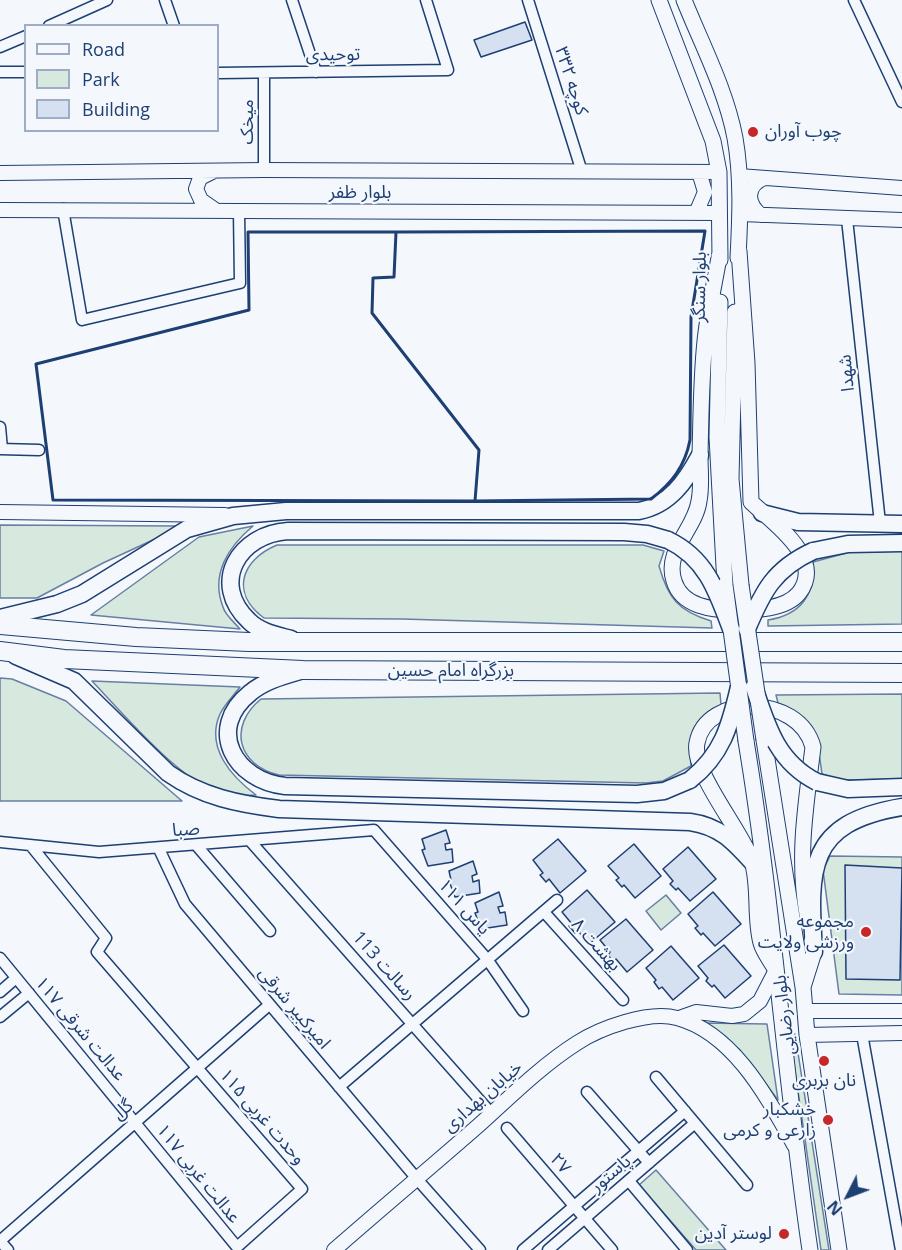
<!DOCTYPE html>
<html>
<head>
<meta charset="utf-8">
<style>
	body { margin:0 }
	#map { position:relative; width:902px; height:1250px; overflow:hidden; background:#f4f7fb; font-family:"Open Sans",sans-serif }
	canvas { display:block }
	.legend { position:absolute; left:24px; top:24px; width:195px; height:108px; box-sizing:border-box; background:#f4f7fb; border:2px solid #9eadc5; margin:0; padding:8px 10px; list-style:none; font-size:18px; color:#1d3f73 }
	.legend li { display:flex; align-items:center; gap:12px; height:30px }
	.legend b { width:30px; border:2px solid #9eadc5 }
	.north { position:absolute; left:818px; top:1166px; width:60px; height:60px; -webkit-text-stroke:4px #f4f7fb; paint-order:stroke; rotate:228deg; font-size:16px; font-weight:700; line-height:24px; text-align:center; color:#1d3f73 }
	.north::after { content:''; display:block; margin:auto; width:21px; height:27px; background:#1d3f73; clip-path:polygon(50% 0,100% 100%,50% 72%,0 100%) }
</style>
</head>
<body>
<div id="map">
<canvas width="902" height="1250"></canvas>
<ul class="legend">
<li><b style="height:8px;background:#f4f7fb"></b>Road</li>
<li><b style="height:16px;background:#d7e8df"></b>Park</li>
<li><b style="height:16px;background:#d5e0f0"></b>Building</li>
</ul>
<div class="north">N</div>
</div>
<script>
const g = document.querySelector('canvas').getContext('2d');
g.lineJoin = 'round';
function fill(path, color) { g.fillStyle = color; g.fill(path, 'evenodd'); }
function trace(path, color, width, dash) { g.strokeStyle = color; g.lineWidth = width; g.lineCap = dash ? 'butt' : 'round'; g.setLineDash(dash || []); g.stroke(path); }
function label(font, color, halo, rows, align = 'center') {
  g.font = font + ' "Open Sans","Noto Sans Arabic",sans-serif'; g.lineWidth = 4.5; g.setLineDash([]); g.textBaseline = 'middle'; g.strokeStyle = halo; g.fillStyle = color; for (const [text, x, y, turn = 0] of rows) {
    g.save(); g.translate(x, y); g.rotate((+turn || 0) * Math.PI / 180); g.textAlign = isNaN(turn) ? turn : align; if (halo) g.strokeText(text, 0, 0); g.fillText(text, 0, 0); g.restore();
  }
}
const green = new Path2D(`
	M0 525 176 526 168 533 103 563 37 598H0Z
	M253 526C229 546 210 574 223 607 225 615 235 623 240 629L91 615 199 537Z
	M277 545H643L664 551 659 566C668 598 678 611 711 621L712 628 402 619 264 618C230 593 241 560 277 545Z
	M902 551V624L768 626V620C800 615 816 595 813 562L850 552Z
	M0 678 12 679 66 701 182 801H0Z
	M92 681 240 687C234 695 224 705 220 714 205 748 232 777 256 795 245 795 229 798 219 794 177 777 124 715 92 681Z
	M720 693 721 705C693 719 688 737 691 766L663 781 646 783 279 775C237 765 228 726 261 699Z
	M902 694V779L840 780 822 774C817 738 815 717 778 703L776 695Z
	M830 856 902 857V995L839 994 823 870Z
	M666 895 681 913 661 930 646 911Z
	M703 1023 767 1024 778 1100 739 1049Z
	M795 1034 829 1250H821L790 1036Z
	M656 1170 726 1250H696L639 1185Z`);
const building = new Path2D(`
	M525 22 532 40 481 57 474 40Z
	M446 830 450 843 445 844 446 850 452 849 453 862 428 866 422 850 425 849 422 839Z
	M558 839 586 871 560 893 549 879 546 882 540 875 543 873 533 860Z
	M634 844 661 876 635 898 624 885 622 887 616 880 619 878 608 866Z
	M688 847 716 879 690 901 678 888 676 890 670 884 673 881 663 869Z
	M473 861 477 874 472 876 473 882 479 880 480 893 455 897 449 881 451 880 449 871Z
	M845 865 902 868 900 980 846 979Z
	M587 890 615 922 589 944 578 931 575 933 569 926 572 924 562 912Z
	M499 892 503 906 498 907 500 913 505 912 507 925 481 929 475 913 478 912 475 903Z
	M713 892 741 924 715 946 703 933 701 935 695 928 698 926 688 914Z
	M626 919 653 950 627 972 616 959 613 961 608 955 610 952 600 940Z
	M724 945 751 976 725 998 714 985 712 987 706 981 708 978 698 966Z
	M671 946 699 978 673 1000 662 987 659 989 654 982 656 980 646 968Z`);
const minor = new Path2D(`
	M165 0 174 26
	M292 0 316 72
	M528 0 582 172
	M854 0 902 102
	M49 26 107 0
	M0 47 26 36
	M0 72H26
	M218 73 448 70 426 0
	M264 74V170
	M63 209 82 320 240 283 239 211
	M847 219 880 523
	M0 427 2 449
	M0 449 39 450
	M0 842 99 852 374 830 487 959 523 1011
	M251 842 491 1113
	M197 846 270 931
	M159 849 185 904 417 1179 480 1250
	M544 912 623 1000
	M0 958 237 1247 302 1189 97 952 106 938 32 847
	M0 992 16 978
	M0 1017 29 993
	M862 1034 901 1250
	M656 1077 747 1185
	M339 1087 557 900
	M587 1092 649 1163
	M507 1128 612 1250
	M629 1181 687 1250
	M0 1241 269 1005
	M0 1241 8 1250
	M523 1250 685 1111
	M548 1250 695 1123`);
const tertiary = new Path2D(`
	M214 171 200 178 196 189 201 200 214 209
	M0 173 264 170 719 172
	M739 176 902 188
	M0 210 719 213
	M697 211 705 192 699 172
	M740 214 902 220
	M761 215C746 203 746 186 764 178
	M0 512 225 515
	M805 1011H902
	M679 1018 696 1012 732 1016 744 1014 760 1001 775 972
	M807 1035 902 1033
	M334 1250C382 1208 431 1167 479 1125 510 1097 541 1066 577 1043 600 1028 649 1010 677 1018 734 1033 768 1099 794 1145`);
const secondary = new Path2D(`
	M659 0 713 141 719 172 720 260
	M684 0C702 45 726 90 735 138 742 178 740 218 738 258
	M720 252C715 281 708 311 705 341 701 379 701 418 700 455 700 471 702 486 699 501 695 530 664 550 674 581 682 607 712 610 735 610 755 610 785 610 799 593 826 558 772 522 751 502L747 363 739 251
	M720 302 717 437 725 585
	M735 312 731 479 741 585
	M764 740 803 987 807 1035 839 1250
	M746 741C774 910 785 1081 810 1250
	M774 967C770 960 763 951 761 943 754 917 760 887 752 861 742 831 691 772 697 743 706 693 799 694 813 747 806 805 797 855 807 914
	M803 987 814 952 812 941`);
const primary = new Path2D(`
	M762 513 798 522 902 524
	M813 551 848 544 902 543
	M0 618 57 604 82 594 187 529 233 516 286 511H639C670 505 686 481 700 455
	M291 639C276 635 260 632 249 621 209 583 239 534 288 531L624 532 647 534 668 540
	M16 656 74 681 168 773C202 797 239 804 279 809L690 822C719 826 733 841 752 862
	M300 671C283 676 264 681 250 693 205 729 235 781 285 786L637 794 664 791 690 780
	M817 782 848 789 902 787
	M814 952C809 869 806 823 902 807`);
const trunk = new Path2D(`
	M0 625 136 637 249 642H902
	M0 651 64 659 303 670 902 673`);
const secondaryBridge = new Path2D(`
	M725 585 746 741
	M741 585 764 740`);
const primaryBridge = new Path2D(`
	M668 540C706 558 717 591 731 629
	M747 629C763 591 774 569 813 551
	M754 687C767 726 777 762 817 782
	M690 780C722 755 730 726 739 687`);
const wall = new Path2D(`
	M705 231 691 317 690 440C685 466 672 483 651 499L475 501 479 450 372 313 373 278 394 277 396 232Z
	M248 232H396L394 277 373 278 372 313 479 450 475 501 53 500 36 364 249 310Z`);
const markers = [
	[753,132,6,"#c62828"],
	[866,932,6,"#c62828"],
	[824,1061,6,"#c62828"],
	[828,1120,6,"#c62828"],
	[784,1234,6,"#c62828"]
];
const streetNames = [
	["توحیدی",333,55,-1],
	["کوچه ۳۳۲",571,81,72],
	["میخک",248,122,-90],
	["بلوار ظفر",360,193],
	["بلوار سنگر",700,287,-89],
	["شهدا",847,373,-96],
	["بزرگراه امام حسین",451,671],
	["صبا",186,830,-4],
	["یاس ۱۱۱",464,907,48],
	["۸ بهشت",596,945,48],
	["رسالت 113",384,966,48],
	["امیرکبیر شرقی",294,1008,50],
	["بلوار رضایی",785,1015,-97],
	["۱۱۷ عدالت شرقی",80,1029,50],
	["خیابان بهداری",483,1097,-41],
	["گل",123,1110,-42],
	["۱۱۵ وحدت غربی",262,1117,49],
	["۲۷",560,1164,49],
	["۱۱۷ عدالت غربی",198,1174,51],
	["پاستور",611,1174,-40]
];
const poiNames = [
	["چوب آوران",765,132,"left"],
	["مجموعه",854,922],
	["ورزشی ولایت",854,943],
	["نان بربری",824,1081,"center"],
	["خشکبار",816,1110],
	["زارعی و کرمی",816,1131],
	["لوستر آدین",772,1234]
];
fill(green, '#d7e8df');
trace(green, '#687fa3', 1.5);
fill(building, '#d5e0f0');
trace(building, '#1d3f73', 1.5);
trace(minor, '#1d3f73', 13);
trace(tertiary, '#1d3f73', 16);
trace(secondary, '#1d3f73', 17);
trace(primary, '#1d3f73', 19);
trace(trunk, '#1d3f73', 20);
trace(minor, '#f4f7fb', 10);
trace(tertiary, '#f4f7fb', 14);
trace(secondary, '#f4f7fb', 15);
trace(primary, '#f4f7fb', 16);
trace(trunk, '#f4f7fb', 18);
trace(secondaryBridge, '#1d3f73', 17, []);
trace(primaryBridge, '#1d3f73', 19, []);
trace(secondaryBridge, '#f4f7fb', 15);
trace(primaryBridge, '#f4f7fb', 16);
trace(wall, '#1d3f73', 3);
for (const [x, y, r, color] of markers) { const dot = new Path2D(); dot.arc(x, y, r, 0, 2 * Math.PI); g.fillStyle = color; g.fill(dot); trace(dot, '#f4f7fb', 2); }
label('18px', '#1d3f73', '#f4f7fb', streetNames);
label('18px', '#1d3f73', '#f4f7fb', poiNames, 'right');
</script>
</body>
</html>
